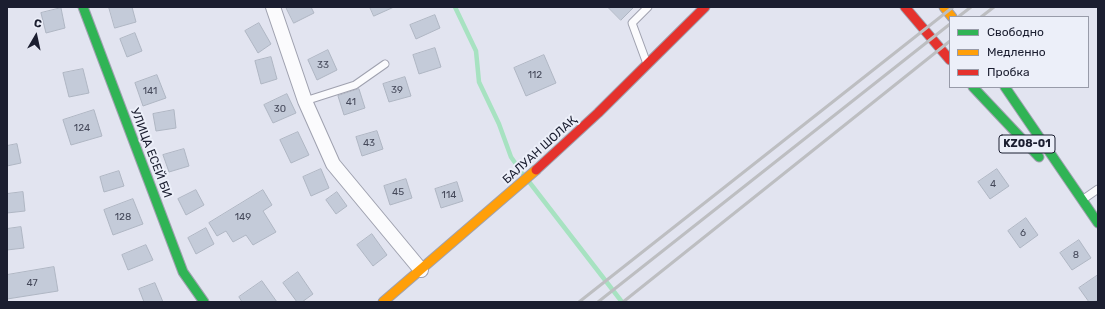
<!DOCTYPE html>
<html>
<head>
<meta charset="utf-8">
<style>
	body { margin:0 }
	#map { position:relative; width:1105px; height:309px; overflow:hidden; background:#e2e4f0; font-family:Rubik,sans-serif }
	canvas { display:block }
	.frame { position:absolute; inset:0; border:8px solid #1b1e30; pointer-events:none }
	.legend { position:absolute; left:949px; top:16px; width:140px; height:72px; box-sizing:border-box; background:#eceff9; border:1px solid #989ba9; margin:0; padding:5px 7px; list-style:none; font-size:12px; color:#1b1e30 }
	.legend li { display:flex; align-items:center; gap:8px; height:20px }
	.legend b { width:20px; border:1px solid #989ba9 }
	.north { position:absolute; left:16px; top:16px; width:40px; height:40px; -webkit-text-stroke:3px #eceff9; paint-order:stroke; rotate:9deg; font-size:11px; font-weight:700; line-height:16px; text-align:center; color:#1b1e30 }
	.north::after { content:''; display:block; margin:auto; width:14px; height:18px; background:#1b1e30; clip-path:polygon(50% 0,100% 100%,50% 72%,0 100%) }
</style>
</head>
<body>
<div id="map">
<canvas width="1105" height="309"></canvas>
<div class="frame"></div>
<ul class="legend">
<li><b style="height:5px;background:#30b455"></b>Свободно</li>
<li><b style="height:5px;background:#ff9f0a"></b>Медленно</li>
<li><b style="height:5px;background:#e5322d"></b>Пробка</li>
</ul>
<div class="north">С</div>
</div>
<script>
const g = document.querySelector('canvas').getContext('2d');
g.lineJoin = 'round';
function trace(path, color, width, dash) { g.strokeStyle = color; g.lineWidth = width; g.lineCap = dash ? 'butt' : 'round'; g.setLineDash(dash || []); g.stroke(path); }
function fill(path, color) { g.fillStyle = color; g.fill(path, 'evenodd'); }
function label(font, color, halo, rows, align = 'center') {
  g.font = font + ' Rubik,sans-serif'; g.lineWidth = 4; g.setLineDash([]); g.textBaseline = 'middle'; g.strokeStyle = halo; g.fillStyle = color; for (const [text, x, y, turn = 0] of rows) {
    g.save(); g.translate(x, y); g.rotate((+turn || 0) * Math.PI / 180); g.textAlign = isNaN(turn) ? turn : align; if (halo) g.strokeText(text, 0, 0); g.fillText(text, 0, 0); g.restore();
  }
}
const stream = new Path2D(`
	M455 7 476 51 479 82 499 124 511 157 523 174
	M530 183 622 302`);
const building = new Path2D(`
	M109 7H132L136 22 115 28Z
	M286 7H311L314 13 294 23Z
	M370 7H394L374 16Z
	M608 7H634L621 20Z
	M61 8 65 28 46 33 41 13Z
	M435 15 440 28 416 39 410 25Z
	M259 23 271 44 258 53 245 31Z
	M135 33 142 51 127 57 120 39Z
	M435 48 441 67 419 74 413 55Z
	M328 50 337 70 317 80 308 60Z
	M544 55 556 83 526 96 514 68Z
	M271 57 277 79 261 84 255 61Z
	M83 69 89 93 69 97 63 73Z
	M157 75 166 98 143 106 135 83Z
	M405 77 411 96 389 102 383 84Z
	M359 89 365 108 344 115 338 96Z
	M287 94 296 113 273 123 264 105Z
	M94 110 102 136 71 145 63 120Z
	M174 110 176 128 156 131 153 114Z
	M377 131 383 149 362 156 356 137Z
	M298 132 309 155 291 163 280 140Z
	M17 144 21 163 7 166V146Z
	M184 149 189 166 169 172 163 155Z
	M321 169 329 188 311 196 303 177Z
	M997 169 1009 186 990 199 978 182Z
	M119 171 124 186 104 192 100 177Z
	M406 179 412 198 390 205 384 186Z
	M457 182 463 201 441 208 435 189Z
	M196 190 204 205 186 215 178 199Z
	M263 190 272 205 263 211 276 232 253 245 246 235 233 242 226 231 217 236 209 223Z
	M23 192 25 211 7 213V194Z
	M337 192 347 206 336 214 326 200Z
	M133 199 143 224 113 235 104 210Z
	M1026 218 1038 235 1020 248 1008 231Z
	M21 227 24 248 7 250V229Z
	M206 228 214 244 196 254 188 238Z
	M372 234 387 255 373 266 357 245Z
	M1079 240 1091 258 1072 270 1060 253Z
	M146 245 153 260 128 270 122 255Z
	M54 267 58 291 7 299V275Z
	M298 272 313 294 302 302H297L283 283Z
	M1098 275V301L1089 302 1079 288Z
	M262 281 277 302H242L239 297Z
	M155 283 163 302H144L139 289Z`);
const lane = new Path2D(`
	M646 61 632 23 648 7
	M305 101 355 85 385 64
	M1085 198 1098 189`);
const street = new Path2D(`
	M273 7 305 101 333 164 421 270`);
const fast = new Path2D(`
	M83 7 183 272 204 302
	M973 87 1039 157
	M1005 87 1098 223`);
const slow = new Path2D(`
	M944 7 952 17
	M383 302 536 170`);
const jam = new Path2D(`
	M905 7 950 60
	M536 170 598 113 705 7`);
const rail = new Path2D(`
	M958 17 971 7
	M981 17 994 7
	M579 302 953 7
	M598 302 950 24
	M623 302 950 41`);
const numberNames = [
	["33",323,65],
	["112",535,75],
	["39",397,90],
	["141",150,91],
	["41",351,102],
	["30",280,109],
	["124",82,128],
	["43",369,143],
	["4",993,184],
	["45",398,192],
	["114",449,195],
	["128",123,217],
	["149",243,217],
	["6",1023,233],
	["8",1076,255],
	["47",32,283]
];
const shields = [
	[1027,144,56]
];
const shieldNames = [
	["KZ08-01",1027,144]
];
const streetNames = [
	["БАЛУАН ШОЛАҚ",540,150,-42],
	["УЛИЦА ЕСЕЙ БИ",151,153,69]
];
trace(stream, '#a7e2c1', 4.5);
fill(building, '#c4cbd9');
trace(building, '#afb6c3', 1);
trace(lane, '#9fa1af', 9);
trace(street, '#9fa1af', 16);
trace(fast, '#9fa1af', 11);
trace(slow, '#9fa1af', 11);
trace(jam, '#9fa1af', 11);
trace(lane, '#fbfbfd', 7);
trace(street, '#fbfbfd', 14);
trace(fast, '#30b455', 9);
trace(slow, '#ff9f0a', 9);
trace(jam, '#e5322d', 9);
trace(rail, '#bdbec1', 3);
label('10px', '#45495a', null, numberNames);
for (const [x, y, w] of shields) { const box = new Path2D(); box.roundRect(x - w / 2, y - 9, w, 18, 3); g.fillStyle = '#eceff9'; g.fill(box); trace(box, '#1b1e30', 1); }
label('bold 11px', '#1b1e30', null, shieldNames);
label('12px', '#1b1e30', '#eceff9', streetNames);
</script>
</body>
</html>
